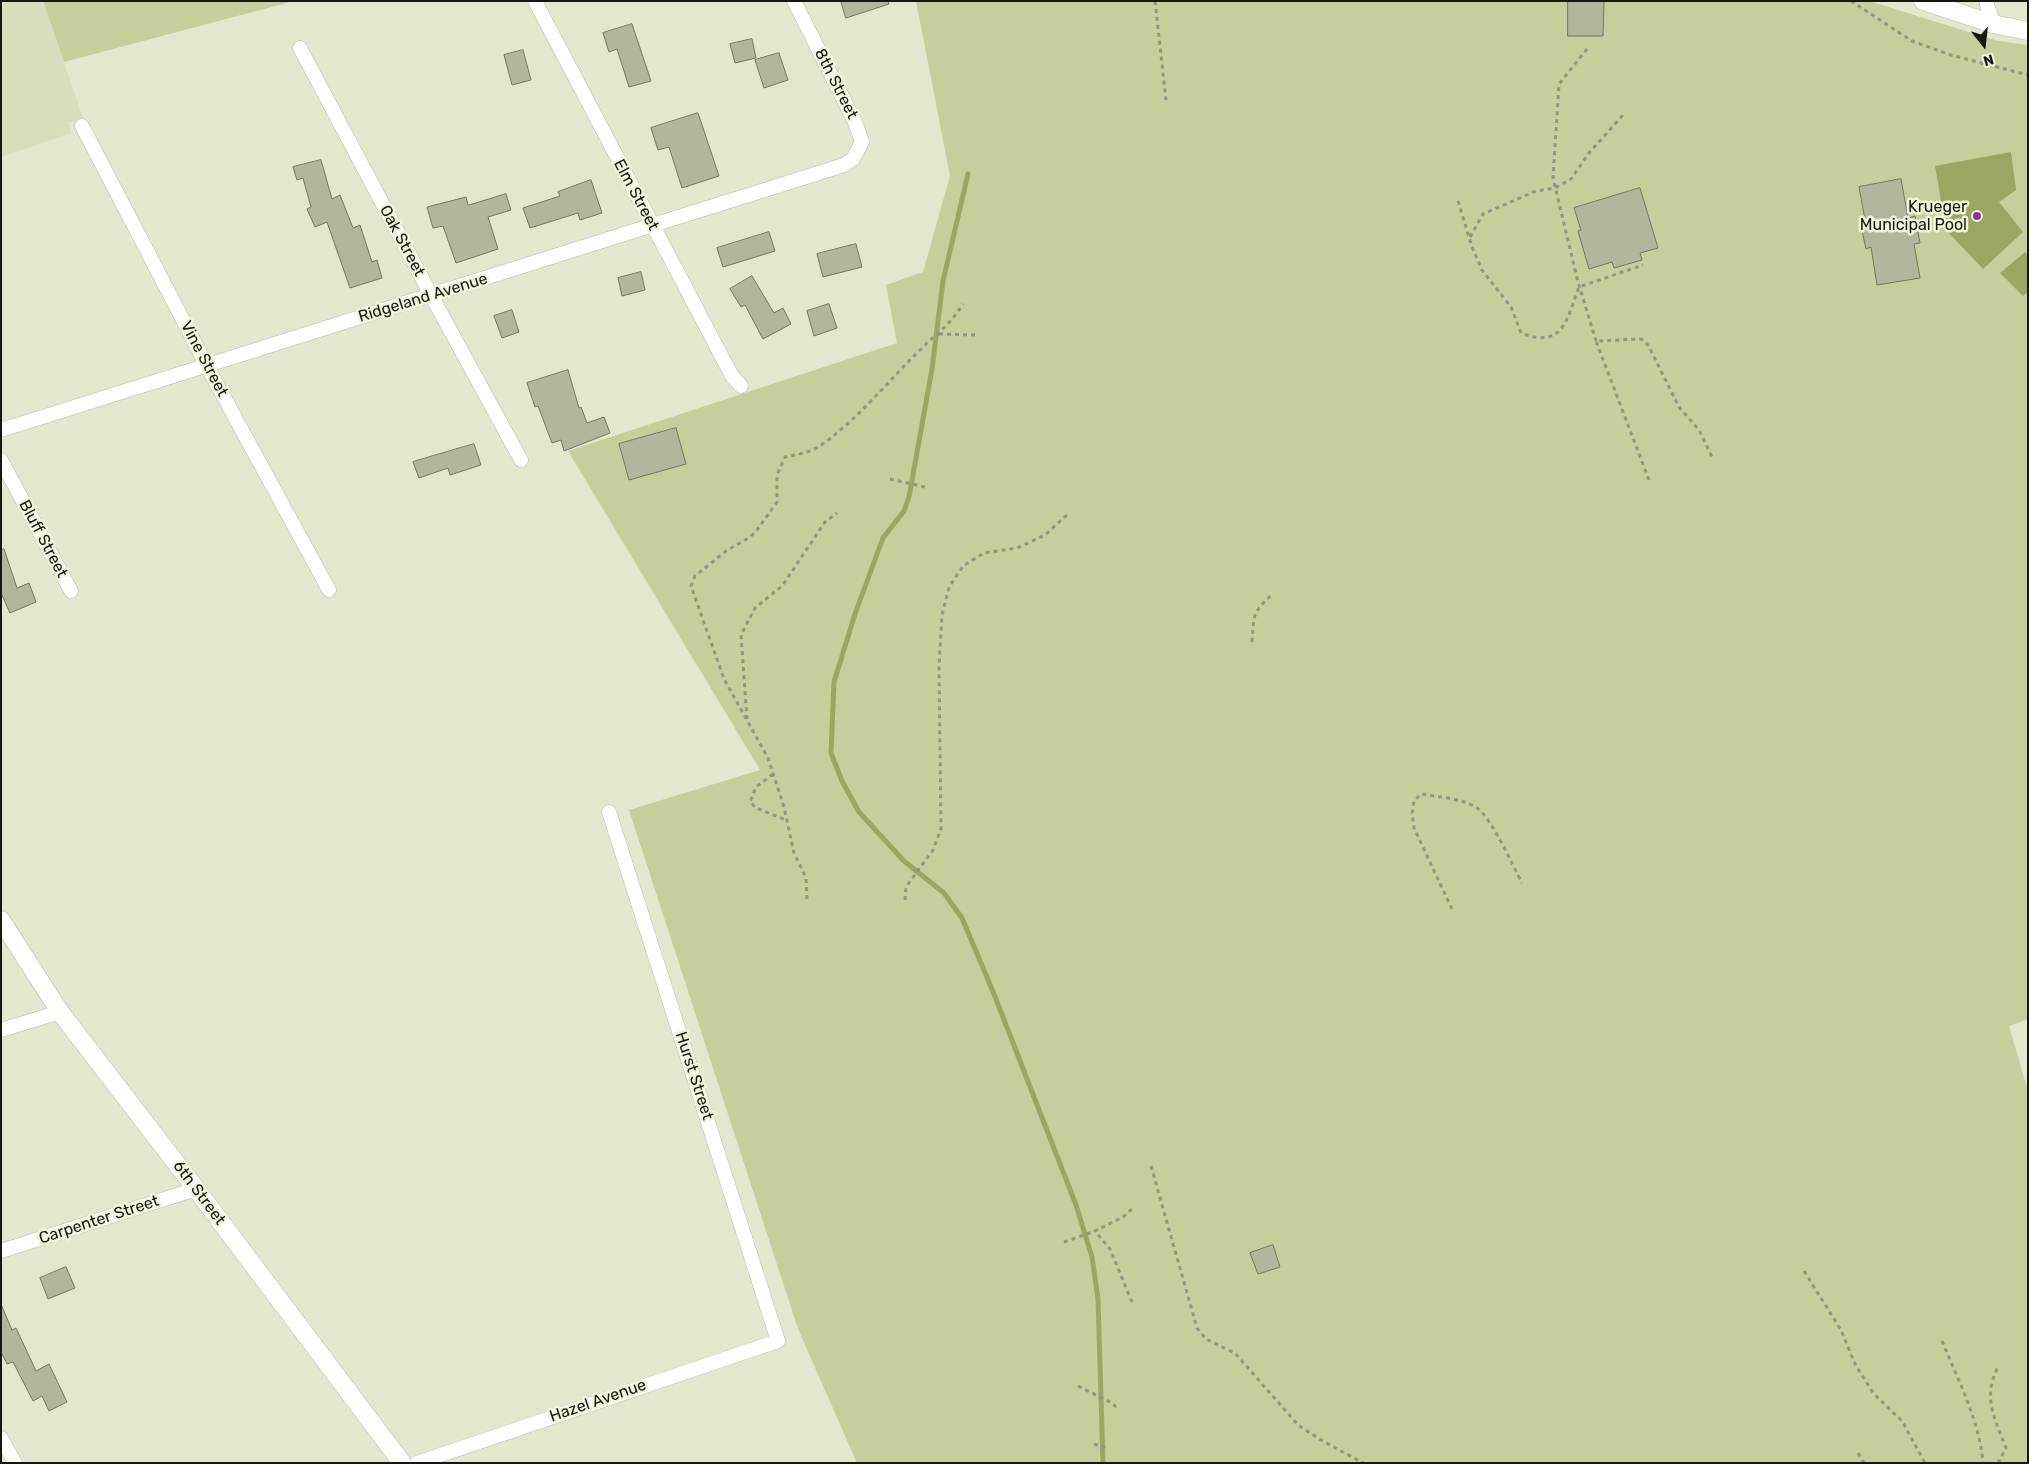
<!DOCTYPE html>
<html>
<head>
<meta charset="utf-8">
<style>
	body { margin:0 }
	#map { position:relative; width:2029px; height:1464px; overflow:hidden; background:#e2e8ce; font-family:Rubik,sans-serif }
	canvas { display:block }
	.frame { position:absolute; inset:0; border:2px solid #16180f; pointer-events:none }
	.north { position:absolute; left:1959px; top:20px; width:50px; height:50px; -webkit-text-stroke:4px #eff5db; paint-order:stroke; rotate:164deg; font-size:14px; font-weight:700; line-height:20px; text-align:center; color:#16180f }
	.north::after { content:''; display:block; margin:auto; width:18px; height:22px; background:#16180f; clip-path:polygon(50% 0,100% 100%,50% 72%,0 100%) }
</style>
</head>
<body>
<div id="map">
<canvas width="2029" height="1464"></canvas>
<div class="frame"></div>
<div class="north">N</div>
</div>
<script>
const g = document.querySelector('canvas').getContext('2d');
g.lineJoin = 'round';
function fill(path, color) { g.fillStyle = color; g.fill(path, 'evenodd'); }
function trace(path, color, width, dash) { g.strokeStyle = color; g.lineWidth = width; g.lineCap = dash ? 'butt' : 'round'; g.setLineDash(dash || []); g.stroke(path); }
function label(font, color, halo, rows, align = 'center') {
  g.font = font + ' Rubik,sans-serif'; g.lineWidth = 5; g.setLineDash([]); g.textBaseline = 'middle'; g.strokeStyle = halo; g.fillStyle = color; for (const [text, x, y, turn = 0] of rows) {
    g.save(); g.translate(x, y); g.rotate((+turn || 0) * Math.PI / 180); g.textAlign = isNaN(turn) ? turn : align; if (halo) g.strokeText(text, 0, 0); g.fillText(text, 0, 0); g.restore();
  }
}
const built = new Path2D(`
	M1 1H43L83 118 68 122 71 133 1 157Z`);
const green = new Path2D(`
	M43 1H294L64 62Z
	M916 1H1869L1998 41 2028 45V1019L2009 1026 2028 1091V1463H857L798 1329 629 810 760 770 568 451 897 343 886 285 923 272 950 176Z`);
const water = new Path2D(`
	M2011 152 2016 190 1999 202 2023 232 1983 269 1946 230 1935 166Z
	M2025 252 2028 255V292L2023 296 2000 273Z`);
const stream = new Path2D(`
	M968 174 943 281 932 369 909 497 904 511 883 538 855 614 834 682 831 753 842 781 859 812 904 861 944 893 962 918 994 994 1076 1205 1092 1257 1098 1299 1103 1463`);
const building = new Path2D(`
	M841 1H888L889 4 846 18Z
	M1568 1H1604L1603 36H1568Z
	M632 24 651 81 629 87 617 49 609 52 603 33Z
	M752 39 756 58 735 63 730 44Z
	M523 50 531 80 512 85 504 55Z
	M779 53 788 80 764 88 755 60Z
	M698 113 719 176 682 188 669 147 658 150 651 128Z
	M321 160 332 199 340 195 353 228 360 225 372 262 377 260 382 278 350 288 327 222 315 227 307 209 311 207 303 178 297 180 293 167Z
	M1901 179 1908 218 1915 216 1920 243 1914 244 1920 278 1877 285 1871 247 1866 249 1861 226 1866 225 1859 187Z
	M591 180 602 213 580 220 578 213 530 228 523 208 560 196 558 192Z
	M1640 188 1658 248 1640 253 1642 260 1614 268 1612 262 1589 269 1578 231 1581 230 1574 208Z
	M506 194 511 210 488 217 498 249 456 263 443 226 433 228 427 207 466 197 468 205Z
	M769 232 775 251 723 267 717 248Z
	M856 244 862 267 823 277 817 254Z
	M641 272 645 290 622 296 618 278Z
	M752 276 774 313 783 308 791 324 763 339 745 305 741 307 730 289Z
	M829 304 837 328 814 336 807 311Z
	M512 310 519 332 502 338 494 316Z
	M568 370 579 408 581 407 587 423 604 417 610 433 564 451 561 440 552 443 538 406 535 407 527 383Z
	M676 428 686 464 629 480 619 444Z
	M474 444 481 465 450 475 448 468 419 478 413 462Z
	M4 549 17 588 29 583 36 602 10 613 1 593V550Z
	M1273 1245 1280 1267 1258 1274 1250 1253Z
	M66 1267 75 1288 48 1299 40 1278Z
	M1 1304 12 1330 16 1328 36 1371 49 1364 67 1402 49 1411 42 1396 33 1401 13 1362 7 1364 1 1352Z`);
const path = new Path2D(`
	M1155 1 1166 100
	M1851 1 1912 41 1951 55 2028 75
	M1587 49 1559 84 1553 178 1578 282 1596 341
	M1458 201 1472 247 1482 270 1511 307 1521 333C1564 350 1567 318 1579 287L1643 265
	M1470 237 1483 214 1536 191 1555 188 1571 179 1589 153 1623 115
	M939 334 976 335
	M890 479 929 488
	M1649 480 1596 341 1641 339 1648 345 1679 407 1699 430 1712 457
	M1252 642C1254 615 1252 612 1273 594
	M747 719 741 635 755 608 782 586 825 522 837 513
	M773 774 756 787 750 802 756 808 786 820
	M807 899 806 878 794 853 784 807 768 758 724 679 691 586 695 576 726 551 750 537 757 530 777 502V475L785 457C800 454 812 452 824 443 861 416 889 380 921 349 939 331 949 326 963 304
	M905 900 906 887 933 850 941 829 939 667 942 615 949 587 963 566 984 553 1017 548 1045 535 1069 513
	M1452 909 1414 828 1412 813 1414 801 1421 794C1439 797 1461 798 1477 808 1491 817 1513 866 1522 883
	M1151 1166 1197 1328 1206 1339 1235 1353 1298 1425 1321 1440 1363 1463
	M1064 1242 1095 1231
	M1804 1271 1841 1330 1856 1366 1874 1394 1902 1421 1925 1463
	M1132 1302 1110 1249 1095 1231 1123 1217 1133 1208
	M1942 1341C1958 1380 1979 1419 1983 1463
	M1078 1386 1112 1403 1118 1409
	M1094 1444 1109 1449
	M1858 1453 1864 1463
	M1998 1463 2006 1448C1994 1417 1982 1396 1999 1365`);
const minor = new Path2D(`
	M535 1 732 376 741 386
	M1986 1 1993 24
	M300 48 431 295 521 460
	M82 126 207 366 329 590
	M1 430 844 165 853 159 862 142 856 124 794 1
	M1 460 71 591
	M1 1030 60 1012
	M1 1251 196 1189
	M1 1438 15 1463
	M417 1463 778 1341 609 812`);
const tertiary = new Path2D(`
	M1923 1 1993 24 2028 31
	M1 920 60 1012 196 1189 402 1463`);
const markers = [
	[1977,216,5,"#953096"]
];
const streetNames = [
	["8th Street",836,84,63],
	["Elm Street",636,195,62],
	["Oak Street",402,241,62],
	["Ridgeland Avenue",423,298,-17],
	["Vine Street",204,359,62],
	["Bluff Street",43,539,62],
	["Hurst Street",694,1076,72],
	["6th Street",199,1193,53],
	["Carpenter Street",99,1220,-18],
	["Hazel Avenue",598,1401,-19]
];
const poiNames = [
	["Krueger",1967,207],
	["Municipal Pool",1967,225]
];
fill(built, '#d6debc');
fill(green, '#c5cf9b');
fill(water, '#9aa763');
trace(stream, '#9aa763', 5);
fill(building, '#b1b69d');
trace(building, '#72775f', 1);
trace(minor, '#b6bca3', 15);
trace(tertiary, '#b6bca3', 19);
trace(path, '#919683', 3, [4, 4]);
trace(minor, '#fff', 14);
trace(tertiary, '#fff', 18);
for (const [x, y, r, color] of markers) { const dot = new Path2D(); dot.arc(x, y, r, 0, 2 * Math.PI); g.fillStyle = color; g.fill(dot); trace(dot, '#eff5db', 2); }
label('16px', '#16180f', '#eff5db', streetNames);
label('16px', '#16180f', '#eff5db', poiNames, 'right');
</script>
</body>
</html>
